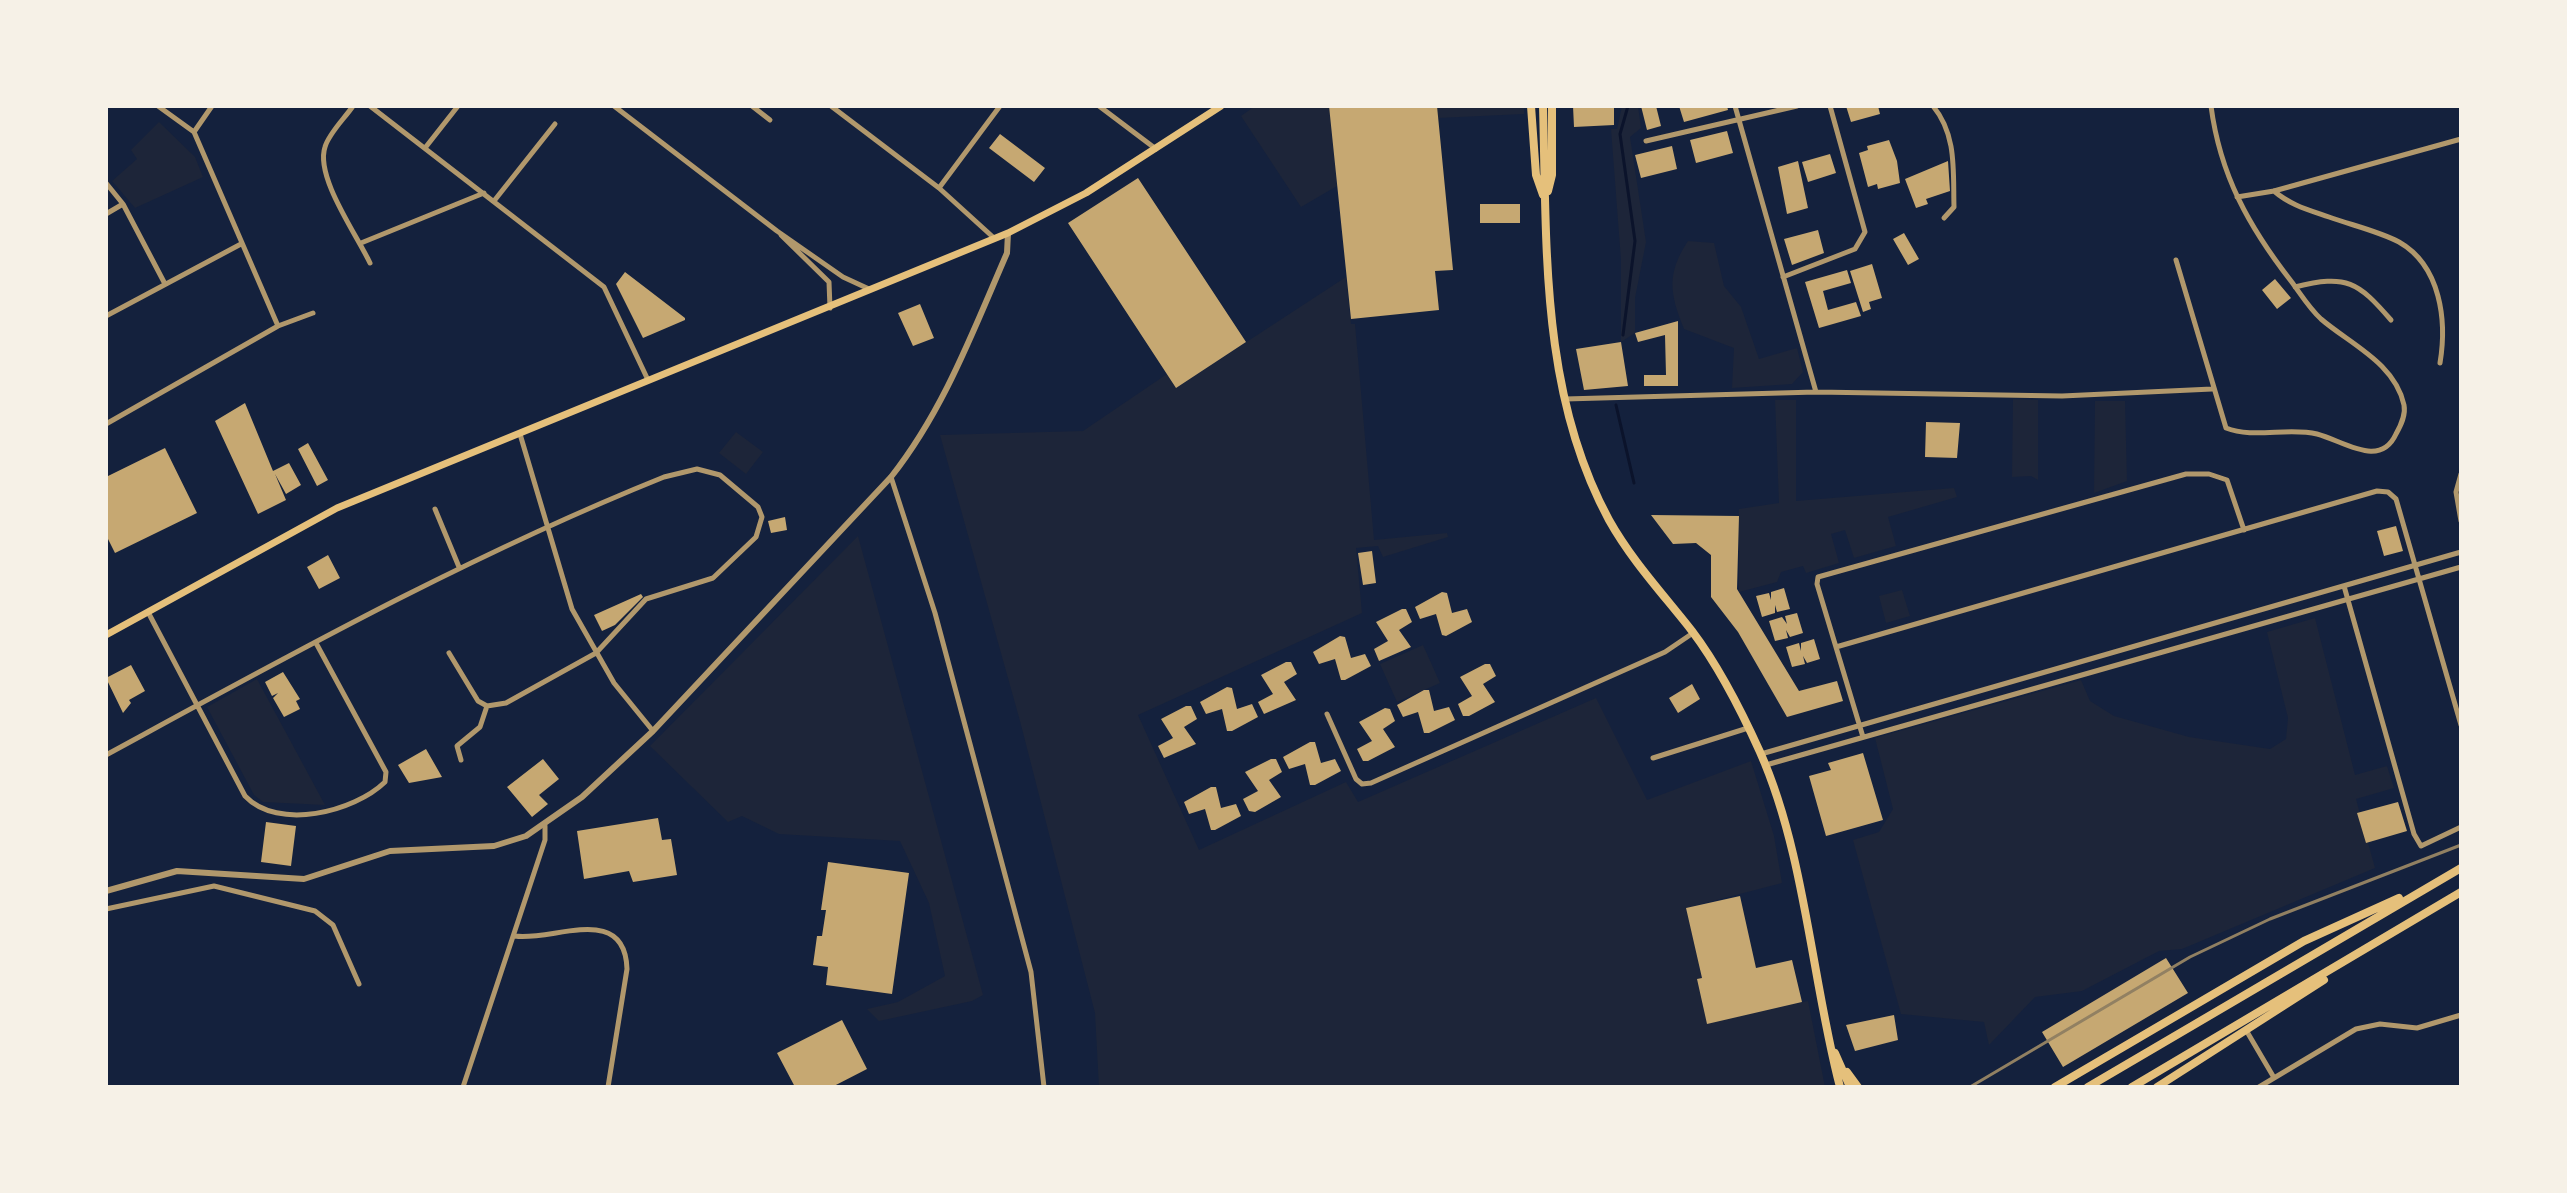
<!DOCTYPE html>
<html>
<head>
<meta charset="utf-8">
<style>
	body { margin:0 }
	#map { position:relative; width:2567px; height:1193px; overflow:hidden; background:#14213d; font-family:Raleway,sans-serif }
	canvas { display:block }
	.frame { position:absolute; inset:0; border:108px solid #f6f1e7; pointer-events:none }
</style>
</head>
<body>
<div id="map">
<canvas width="2567" height="1193"></canvas>
<div class="frame"></div>
</div>
<script>
const g = document.querySelector('canvas').getContext('2d');
g.lineJoin = 'round';
function fill(path, color) { g.fillStyle = color; g.fill(path, 'evenodd'); }
function trace(path, color, width, dash) { g.strokeStyle = color; g.lineWidth = width; g.lineCap = dash ? 'butt' : 'round'; g.setLineDash(dash || []); g.stroke(path); }
const green = new Path2D(`
	M1255 106H1329L1337 186 1301 207 1241 116Z
	M1437 106H1524V114L1438 118Z
	M1622 106H1638L1641 128 1630 137 1646 242 1635 298V333L1621 342V260L1611 129H1617Z
	M159 122 195 157 203 177 135 208 112 181 137 159 131 150Z
	M1688 241 1714 243 1724 286 1741 307 1759 359 1797 348 1803 372 1792 384 1732 388 1734 348 1684 329C1670 294 1666 274 1688 241Z
	M1346 277 1351 324H1355L1374 540 1447 533 1448 537 1383 557 1378 546 1356 548 1362 613 1138 715 1199 850 1346 782 1358 802 1596 698 1647 800 1751 761 1774 836 1782 883 1686 908 1702 978 1697 980 1707 1023 1808 1001 1825 1087H1099L1095 1013 1020 721 940 435 1083 431 1167 374 1176 388Z
	M2013 399 2038 400V480L2031 476 2012 477Z
	M1775 400H1796V501L1954 488 1957 497 1888 517 1896 546 1854 558 1845 530 1831 534 1839 563 1806 573 1803 566 1781 572 1777 582 1739 592V509L1779 503Z
	M2095 401H2125L2127 481 2094 493Z
	M736 432 763 452 746 474 719 453Z
	M858 536 983 995 972 1001 879 1021 867 1009 898 1002 945 976 929 903 900 841 779 834 742 816 728 822 650 746Z
	M1902 590 1910 616 1886 623 1879 596Z
	M2315 618 2355 775 2387 766 2394 788 2356 799 2375 868 2182 949 2159 951 2082 991 2035 997 1989 1045 1984 1022 1901 1014 1853 840 1879 832 1893 809 1875 738 2081 680 2090 701 2114 716 2189 737 2270 749 2286 739 2288 718 2267 632Z
	M1423 645 1440 683 1397 702 1380 664Z
	M257 679 325 805 263 802 254 795 207 707Z`);
const stream = new Path2D(`
	M1623 335 1635 241 1620 134 1628 106
	M1616 405 1634 483`);
const building = new Path2D(`
	M1329 106H1437L1453 270 1435 271 1439 310 1351 319Z
	M1573 106H1614V125L1574 127Z
	M1641 106H1656L1661 126 1647 130Z
	M1679 106H1727L1728 110 1684 122Z
	M1846 106H1878L1880 114 1851 122Z
	M1727 131 1733 153 1696 163 1690 140Z
	M1000 134 1045 168 1034 182 989 148Z
	M1889 140 1897 161 1900 183 1878 189 1877 184 1868 187 1859 153 1868 150 1867 146Z
	M1672 146 1677 169 1641 178 1635 155Z
	M1830 154 1836 173 1808 182 1802 162Z
	M1798 161 1808 208 1787 214 1778 167Z
	M1948 161 1950 191 1926 199 1928 204 1916 208 1905 179Z
	M1138 178 1246 342 1176 388 1068 223Z
	M1480 204H1520V223H1480Z
	M1818 230 1824 253 1792 265 1784 239Z
	M1904 233 1919 259 1908 265 1893 239Z
	M1872 264 1882 298 1869 302 1871 309 1863 312 1850 271Z
	M1847 270 1851 283 1823 291 1828 310 1856 302 1861 316 1819 328 1805 282Z
	M625 272 685 318V320L643 338 616 284Z
	M2275 279 2291 298 2277 309 2262 290Z
	M920 304 934 338 913 346 898 313Z
	M1678 321V386H1644V375H1666L1665 335 1638 342 1635 333Z
	M1621 342 1628 386 1584 390 1576 349Z
	M245 403 273 471 289 463 301 485 286 494 275 474 286 500 258 514 215 421Z
	M1926 422 1960 423 1957 458 1925 457Z
	M308 443 328 480 317 486 298 449Z
	M165 448 197 513 115 553 106 535V477Z
	M1651 515 1739 516 1737 589 1799 691 1837 681 1843 701 1787 717 1738 632 1711 597V555L1696 543 1673 544Z
	M785 517 787 530 771 533 768 521Z
	M2396 526 2403 551 2384 556 2377 531Z
	M1372 551 1376 583 1363 585 1358 553Z
	M328 555 340 578 319 589 307 567Z
	M1784 588 1790 609 1777 612 1775 605V613L1762 617 1756 596 1769 593 1771 600V592Z
	M1442 592 1447 593 1452 613 1467 609 1472 622 1446 636 1442 635 1436 614 1420 619 1415 607Z
	M641 594 643 597 615 625 602 631 594 615Z
	M1402 609H1406L1412 622 1399 630 1411 647 1379 661 1374 649 1388 641 1376 622Z
	M1797 613 1803 633 1790 637 1786 630 1788 638 1775 641 1769 621 1782 617 1787 624 1785 616Z
	M1340 636 1345 637 1351 658 1365 654 1371 666 1345 680H1341L1335 659 1319 664 1313 652Z
	M1814 639 1820 659 1807 663 1803 656 1805 664 1792 667 1786 647 1799 643 1801 651V643Z
	M1286 662H1291L1297 674 1284 682 1296 700 1264 714 1258 702 1273 694 1261 675Z
	M1485 664H1490L1496 676 1483 684 1495 702 1469 716H1463L1458 704 1472 696 1460 677Z
	M131 665 145 691 129 700 131 703 123 713 106 678Z
	M283 672 300 699 296 701 300 709 284 717 273 698 278 693 272 696 265 682Z
	M1692 684 1700 699 1678 713 1669 698Z
	M1227 687 1232 688 1237 709 1252 704 1258 717 1232 731H1227L1222 709 1206 714 1200 702Z
	M1424 690H1429L1434 711 1449 707 1455 720 1429 733H1424L1418 712 1403 717 1397 705Z
	M1186 706H1191L1197 719 1184 727 1196 744 1164 758 1158 746 1173 738 1161 719Z
	M1385 708 1390 709 1395 721 1383 729 1395 747 1368 761H1363L1357 749 1372 741 1359 722Z
	M1310 742H1315L1321 763 1335 759 1341 771 1315 785H1310L1305 764 1289 769 1283 757Z
	M426 749 442 777 409 783 398 765Z
	M1863 753 1883 820 1826 836 1809 776 1831 770 1828 763Z
	M543 759 559 779 539 795 548 804 532 817 507 787Z
	M1271 759H1276L1282 772 1269 780 1281 797 1255 812 1249 811 1243 799 1258 791 1245 772Z
	M1211 787H1216L1221 808 1236 804 1241 816 1215 830H1211L1205 809 1189 814 1184 802Z
	M2398 802 2407 831 2366 843 2357 813Z
	M658 818 662 840 671 839 677 875 633 882 629 871 584 879 577 831Z
	M266 822 296 826 291 866 261 862Z
	M828 862 909 873 892 994 826 985 828 967 813 965 817 936H822L826 910H821Z
	M1740 896 1756 968 1792 960 1802 1002 1707 1024 1697 979 1702 978 1686 908Z
	M2166 958 2188 993 2063 1067 2042 1032Z
	M1894 1015 1898 1040 1855 1051 1846 1025Z
	M842 1020 867 1069 832 1087H795L777 1053Z`);
const minor = new Path2D(`
	M158 106 194 132 278 326
	M353 106C345 118 329 133 325 147 315 177 357 235 370 263
	M370 106 604 287 648 380
	M614 106 777 231 843 277 869 289
	M752 106 770 120
	M831 106 939 188 994 238
	M1099 106 1156 149
	M1735 106 1816 392
	M1933 106C1957 135 1953 171 1954 207L1944 218
	M194 132 212 106
	M1646 141 1797 106
	M425 148 458 106
	M106 183 123 204 165 284
	M939 188 1000 106
	M2274 191C2290 205 2309 210 2329 217 2351 225 2378 231 2399 242 2441 266 2447 321 2440 363
	M2237 197 2274 191 2461 139
	M494 201 555 124
	M106 214 123 204
	M781 235 829 282 830 308
	M361 243 484 193
	M2176 260 2226 428C2253 439 2288 427 2317 434 2344 441 2380 469 2396 434 2401 425 2406 415 2404 405 2395 363 2350 344 2321 319 2309 308 2300 293 2291 281 2249 227 2220 175 2211 106
	M1783 277 1855 249 1865 232 1830 106
	M2295 287C2347 274 2358 282 2391 320
	M106 316 241 244
	M1565 399 1816 392 2062 396 2212 389
	M106 424 278 326 313 313
	M520 434 572 609 614 683 653 731
	M2461 474 2456 492 2461 521
	M891 477 935 613 1031 972 1044 1087
	M435 509 459 567
	M2344 586 2414 834 2421 846 2461 827
	M148 612 245 796C278 831 354 812 385 782L386 772 316 643
	M1836 647 2377 491 2388 492 2396 499 2461 725
	M1327 714 1356 779 1362 784 1371 783 1665 652 1693 633
	M1863 737 1817 584 1818 577 2186 474H2209L2227 480 2244 530
	M1761 754 2461 552
	M106 755C290 655 470 555 664 477L697 469 720 475 758 507 762 517 756 537 713 578 646 599 596 653 506 703 487 706 478 701 449 653
	M1653 758 1748 728
	M461 760 457 746 480 727 487 706
	M1766 765 2461 567
	M106 909 214 886 315 911 333 925 359 984
	M515 936C552 942 625 902 627 969L608 1087
	M2246 1030 2273 1076
	M463 1087 545 840V826
	M2259 1087 2356 1029 2380 1024 2417 1028 2461 1015`);
const tertiary = new Path2D(`
	M106 891 177 871 304 879 390 851 494 846 526 836 582 797 653 731 891 477C944 410 973 331 1007 253L1008 233`);
const secondary = new Path2D(`
	M106 635 337 508 1008 233 1086 193 1221 106`);
const primary = new Path2D(`
	M1531 106 1536 175 1543 195
	M1543 106C1547 246 1540 393 1609 520 1632 561 1663 594 1692 631 1720 668 1741 710 1760 752 1805 853 1812 981 1840 1087
	M1548 191 1552 175V106
	M1835 1053 1850 1087
	M1847 1072 1858 1087
	M2055 1087 2304 941 2399 898
	M2088 1087 2461 868
	M2132 1087 2461 892
	M2157 1087 2324 980`);
const rail = new Path2D(`
	M1970 1087 2190 957 2270 919 2461 845`);
fill(green, '#1d2539');
trace(stream, '#0b132b', 3);
fill(building, '#c6a872');
trace(minor, '#b1986c', 5);
trace(tertiary, '#b1986c', 6);
trace(secondary, '#e5c07b', 7);
trace(primary, '#e5c07b', 8);
trace(rail, '#918062', 3);
</script>
</body>
</html>
